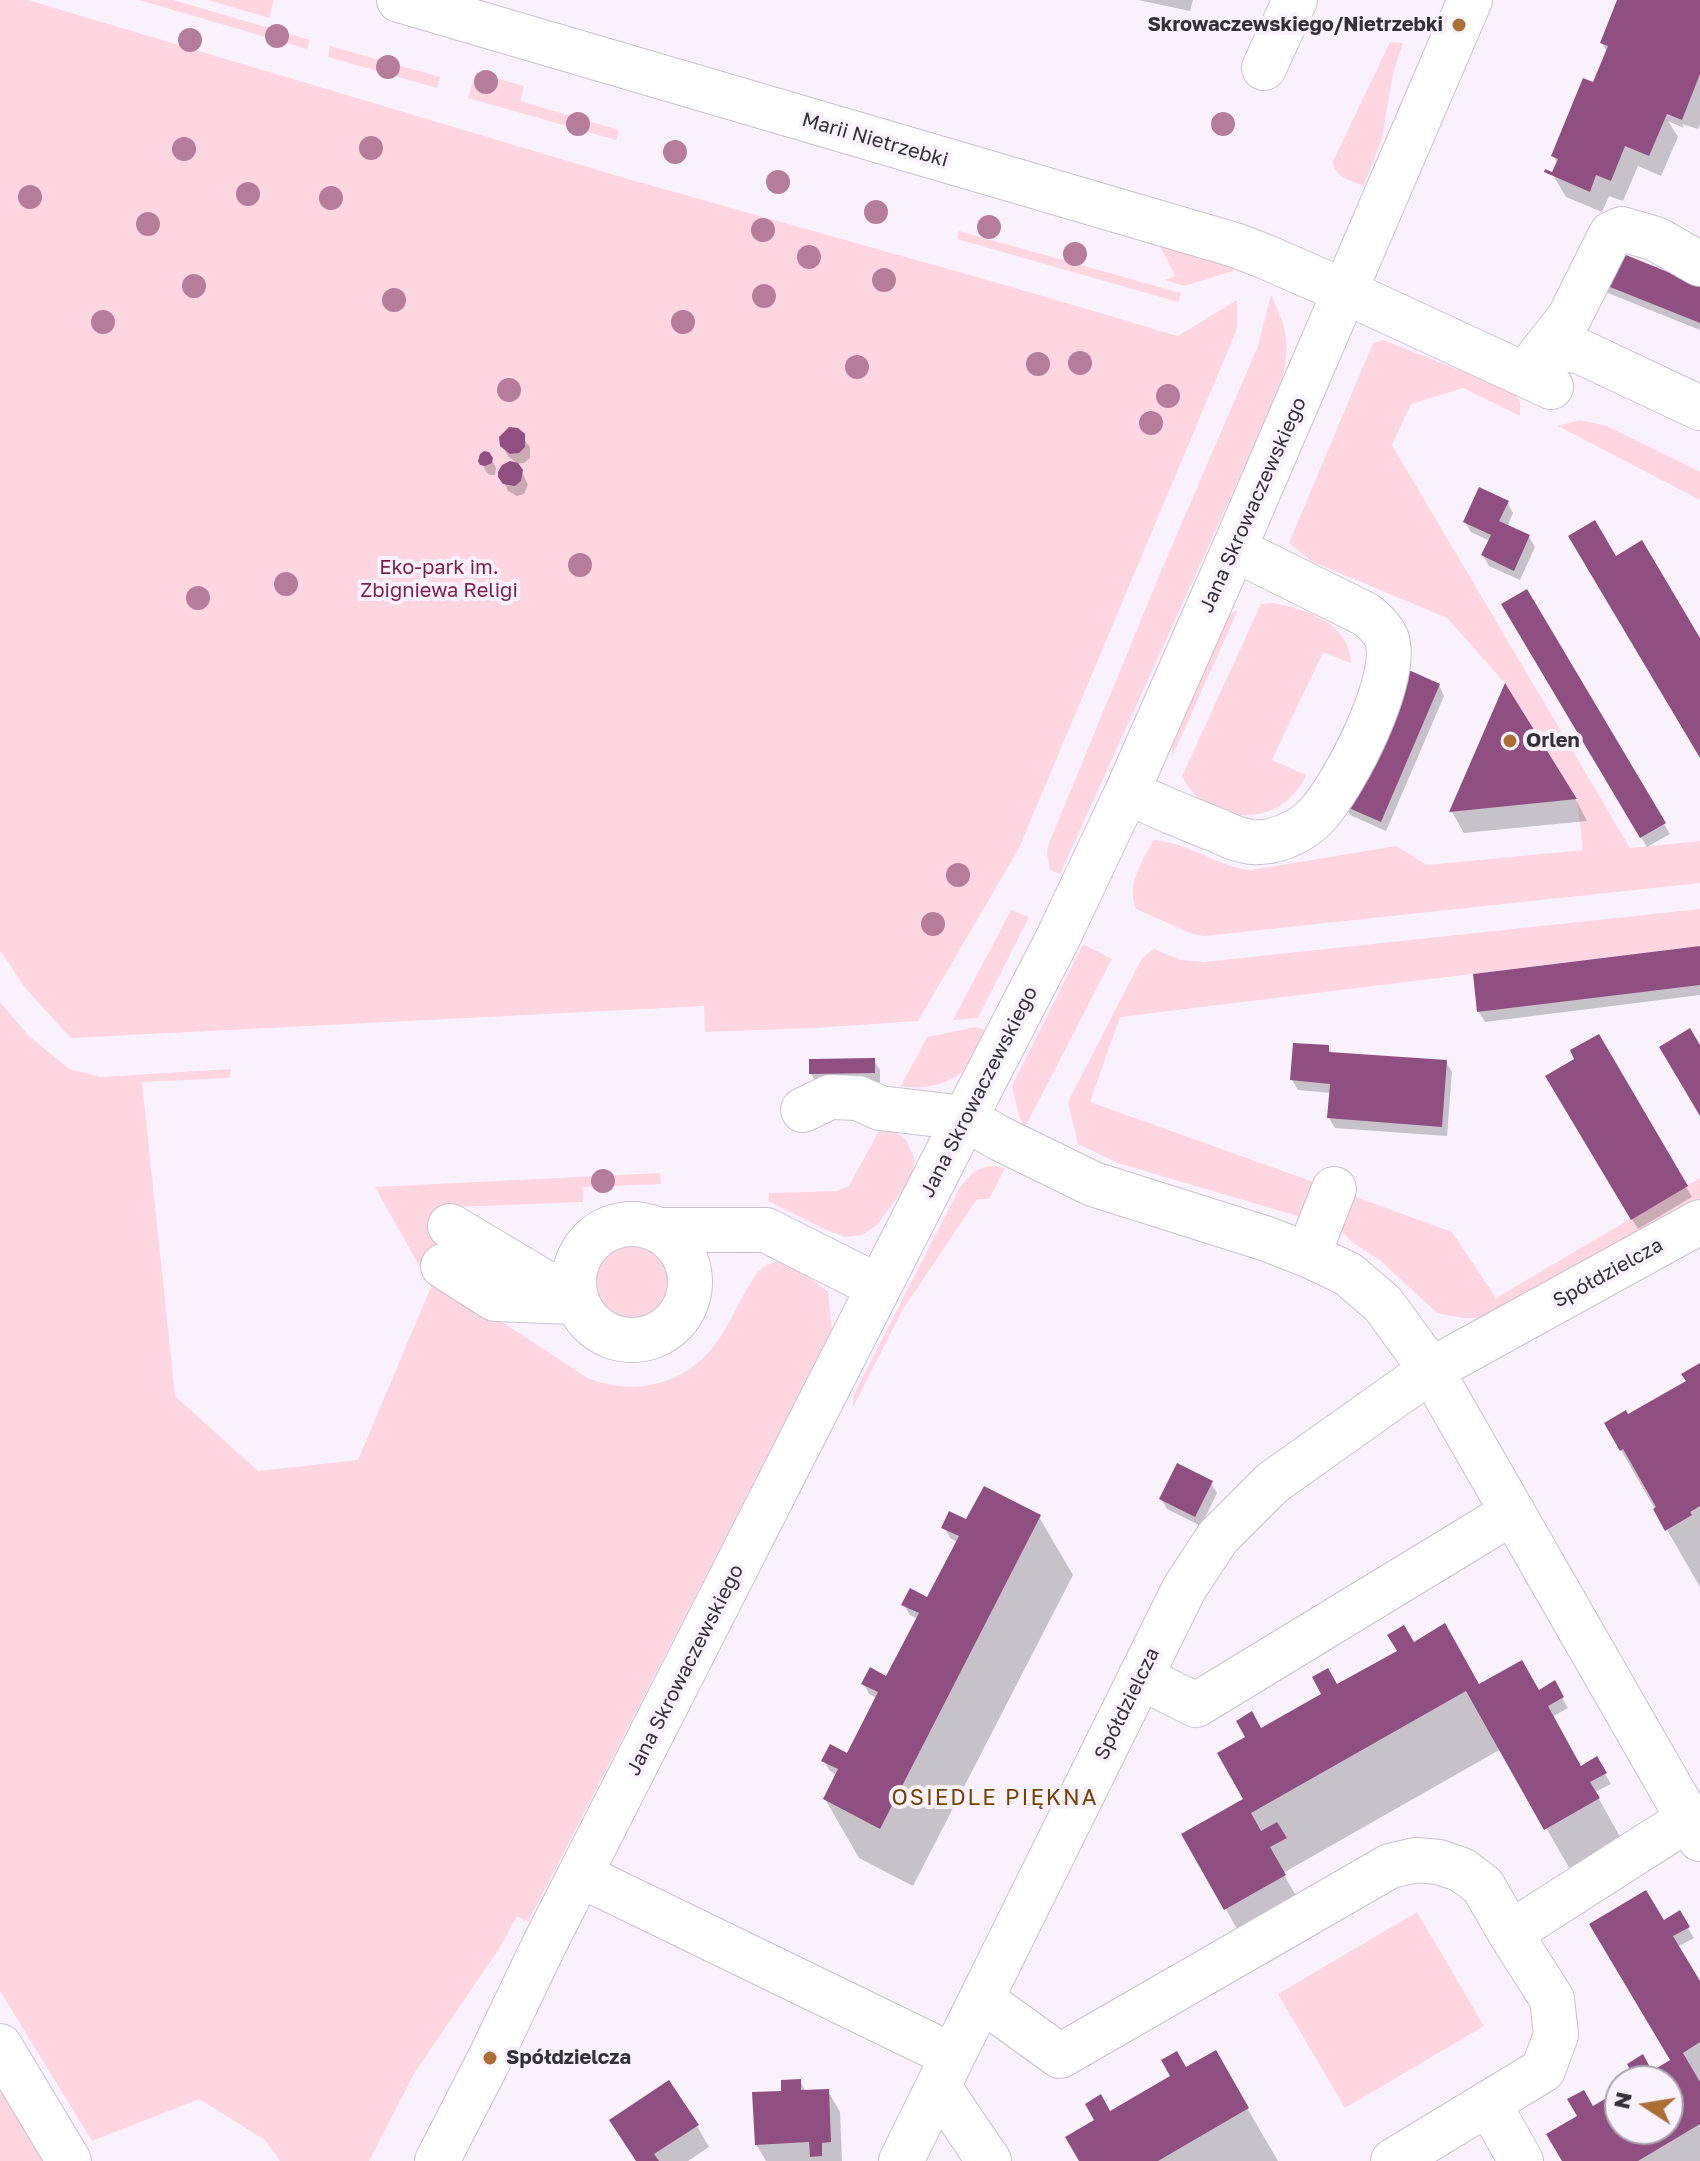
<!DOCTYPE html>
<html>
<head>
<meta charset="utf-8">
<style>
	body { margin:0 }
	#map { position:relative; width:1700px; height:2161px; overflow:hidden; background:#f9f2fd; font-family:"Golos Text",sans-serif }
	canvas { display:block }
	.north { position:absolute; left:1604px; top:2065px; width:80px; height:80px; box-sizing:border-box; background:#f9f2fd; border:2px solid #aba5ae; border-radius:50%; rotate:282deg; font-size:22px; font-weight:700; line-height:32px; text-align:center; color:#353138 }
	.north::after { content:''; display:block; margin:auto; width:28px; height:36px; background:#ac6f33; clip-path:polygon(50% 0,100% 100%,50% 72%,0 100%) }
</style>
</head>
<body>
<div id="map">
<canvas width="1700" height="2161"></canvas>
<div class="north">N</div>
</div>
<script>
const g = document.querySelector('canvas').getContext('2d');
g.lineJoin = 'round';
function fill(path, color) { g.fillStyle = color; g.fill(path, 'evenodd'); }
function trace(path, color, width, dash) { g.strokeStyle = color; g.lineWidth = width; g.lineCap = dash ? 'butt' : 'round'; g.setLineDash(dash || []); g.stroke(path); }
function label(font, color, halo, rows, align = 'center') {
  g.font = font + ' "Golos Text",sans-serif'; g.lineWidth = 8; g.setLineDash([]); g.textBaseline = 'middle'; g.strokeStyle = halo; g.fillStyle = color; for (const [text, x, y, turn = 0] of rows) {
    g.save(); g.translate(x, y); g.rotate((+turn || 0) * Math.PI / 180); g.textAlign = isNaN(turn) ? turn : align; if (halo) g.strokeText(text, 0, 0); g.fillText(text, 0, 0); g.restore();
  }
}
const green = new Path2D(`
	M0 0H28L628 179 1012 287 1178 336 1237 300V329L1019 848 918 1021 814 1028 705 1032 704 1006 71 1038 26 989 0 950Z
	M139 0H173L310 40 307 49Z
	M208 0H274L269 18Z
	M1390 42 1403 43 1393 73 1382 138 1364 186C1350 180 1334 178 1333 161Z
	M330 46 440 77 437 88 328 57Z
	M476 72 524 86 520 101 619 130 616 140 468 98Z
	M959 231 1181 293 1178 302 957 239Z
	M1160 246 1233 268V271L1184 286 1165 280 1175 276Z
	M1271 295C1289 332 1290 346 1281 386L1060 874 1050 870 1047 854 1049 843 1162 569 1258 346Z
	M1383 340 1512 391 1520 402V416L1463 388 1411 404 1392 445 1630 848 1700 841V883L1205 936 1192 934 1136 909C1126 884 1142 863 1153 840 1192 843 1215 867 1251 870L1396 846 1427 865 1583 850 1577 799 1505 683 1447 618 1311 561 1289 543 1373 343Z
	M1580 420 1607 426 1700 472V500L1558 426Z
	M1274 603C1307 610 1350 623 1351 663L1323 652 1272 760 1306 775C1282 830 1207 827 1182 776L1261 604Z
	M1238 610 1172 757V738L1228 615Z
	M1700 909V946L1120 1017 1090 1102 1322 1185 1304 1218 1118 1163 1078 1144 1068 1102 1142 958 1154 949 1181 960 1204 962Z
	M1011 910 1029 917 978 1018 953 1020Z
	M1083 944 1112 959 1025 1127 1019 1116 1012 1086Z
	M0 1002 29 1036 69 1069 101 1077 231 1069 230 1078 142 1082 175 1396 258 1471 358 1460 431 1287 375 1187 660 1173 661 1184 583 1187V1202L455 1207 433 1240 447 1250 432 1276 589 1379C639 1397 689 1383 719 1339 733 1318 742 1295 756 1274 763 1267 774 1259 785 1262 794 1264 819 1285 828 1292L832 1330 528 1922 517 1916 499 1949 415 2072 369 2161H280L265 2140 199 2099 92 2141 0 1991Z
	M976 1027 985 1030C980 1040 976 1057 968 1066 951 1085 924 1090 901 1086L927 1037Z
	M880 1129 896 1132 906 1140 915 1160 911 1179 877 1225 862 1235 846 1237 826 1230 768 1201 769 1193 837 1191 849 1186Z
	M995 1166 1005 1168 989 1199H977L903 1309 853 1407V1396L960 1187C972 1173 976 1167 995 1166Z
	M1700 1178V1199L1493 1318H1463L1437 1313 1381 1261 1352 1242 1341 1230 1353 1196 1452 1232 1496 1298Z
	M594 1282a37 37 0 1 1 74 0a37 37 0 1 1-74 0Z
	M1417 1912 1484 2026 1345 2108 1278 1994Z
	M0 2084 47 2161H0Z`);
const shadow = new Path2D(`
	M1138 0H1193L1190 11Z
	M1619 0H1700V124L1698 129 1682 124 1684 128 1668 121 1678 137 1661 176 1638 166 1623 201 1609 196 1602 212 1566 197 1553 175 1558 164 1553 156 1595 85 1607 52 1602 43Z
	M1578 281 1700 287V330Z
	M510 429 517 430 530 447V458L524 463 514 464 520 467 528 485 524 494 517 496 508 491 500 473 506 464 516 463 508 456 502 445 501 437ZM515 437 519 440 513 447 509 443ZM517 471 512 480 507 478 511 472Z
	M490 457 496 468 495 475H490L487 473 481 462Z
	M1507 502 1513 513 1507 527 1529 537 1535 547 1520 580 1489 566 1483 555 1490 541 1471 532 1465 522Z
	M1526 591 1670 834 1647 847 1504 605Z
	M1439 685 1444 696 1386 831 1350 815 1344 805Z
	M1505 687 1576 800 1587 821 1464 833 1452 812Z
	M1700 948V995L1485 1022 1479 1012Z
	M1598 1036 1692 1197 1638 1229 1547 1077 1577 1059Z
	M1328 1047 1332 1054 1446 1062 1452 1072 1447 1136 1335 1128 1329 1118 1331 1093 1298 1090 1292 1080Z
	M874 1060 880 1070V1082L817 1084 811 1074Z
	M1700 1366V1587L1606 1424 1627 1416 1688 1382Z
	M1211 1483 1217 1493 1201 1526 1167 1509 1161 1499Z
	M1039 1517 1073 1575 913 1886 859 1858 825 1799 837 1775 830 1771 824 1761 847 1757 877 1698 869 1694 864 1684 887 1678 918 1619 910 1615 904 1605 928 1599 957 1542 950 1538 944 1527 965 1521Z
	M1413 1644 1479 1686 1538 1692 1554 1683 1568 1708 1552 1717 1581 1768 1596 1759 1611 1784 1595 1792 1632 1858 1580 1887 1501 1749 1283 1873 1318 1934 1259 1968 1184 1835 1246 1800 1261 1730Z
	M1679 1913 1694 1938 1677 1947 1700 1983V2161H1564L1592 2109 1620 2092V2129H1668V2081H1638L1672 2061 1663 1922Z
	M1215 2053 1278 2161H1081L1109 2114Z
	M800 2081 806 2092 828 2091 840 2112 842 2161H766L756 2144 783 2093Z
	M697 2126 709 2147 688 2161H636Z`);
const building = new Path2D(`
	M1617 0H1700V74L1682 120 1667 114 1649 156 1625 146 1611 181 1596 175 1590 192 1544 172 1545 169 1552 172 1558 159 1551 156 1583 78 1593 82 1608 46 1600 43Z
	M1584 238 1700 285V323L1570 271Z
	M509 427 518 428 525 434V447L519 453 510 454 500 446 499 437Z
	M484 451 489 452 493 458 492 463 485 466 480 465 478 461 480 454Z
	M510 461 518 463 523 470 521 481 515 486 503 484 498 477V472L502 465Z
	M1479 487 1509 501 1499 521 1530 535 1514 571 1481 555 1491 535 1463 522Z
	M1595 520 1616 556 1642 540 1700 638V758L1568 536Z
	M1527 589 1666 823 1640 838 1501 604Z
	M1402 667 1440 684 1381 822 1342 805Z
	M1505 683 1577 799 1449 812Z
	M1700 946V985L1477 1012 1473 974Z
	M1690 1028 1700 1045V1116L1659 1047Z
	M1599 1034 1688 1186 1631 1220 1545 1076 1574 1059 1570 1050Z
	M1293 1043 1329 1045V1052L1447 1060 1442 1127 1327 1118 1330 1084 1290 1080Z
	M875 1058V1073L809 1074V1059Z
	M1700 1363V1506L1690 1512 1692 1515 1665 1531 1653 1509 1656 1507 1623 1449 1620 1451 1604 1423 1626 1410 1628 1414 1686 1381 1681 1374Z
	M1177 1463 1213 1481 1195 1517 1159 1499Z
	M984 1486 1041 1515 880 1829 823 1799 838 1769 821 1761 830 1744 847 1753 878 1692 861 1684 870 1667 886 1676 919 1613 901 1605 910 1588 927 1597 959 1536 941 1528 949 1511 966 1519Z
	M1445 1623 1479 1684 1522 1660 1539 1690 1555 1680 1564 1697 1548 1706 1581 1766 1597 1756 1607 1773 1590 1782 1600 1798 1544 1830 1466 1691 1251 1813 1261 1831 1277 1822 1287 1838 1270 1847 1286 1875 1224 1910 1181 1834 1243 1799 1217 1753 1245 1737 1236 1721 1252 1711 1261 1728 1321 1694 1312 1677 1328 1668 1337 1684 1397 1651 1387 1635 1404 1625 1414 1642Z
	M1646 1890 1664 1920 1680 1910 1690 1927 1673 1936 1700 1981V2042L1683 2053 1700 2082V2124L1638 2161H1562L1546 2134 1577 2116 1567 2099 1584 2090 1593 2106 1620 2090V2129H1668V2081H1636L1627 2064 1643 2054 1652 2071 1670 2060 1589 1924Z
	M1216 2050 1249 2108 1158 2161H1079L1065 2137 1094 2120 1085 2104 1101 2094 1110 2111 1170 2076 1161 2060 1177 2051 1186 2067Z
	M801 2079V2090L829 2089 831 2142 822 2143V2156L810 2157 809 2142 755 2145 752 2092 781 2091V2080Z
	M669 2080 699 2125 654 2154 659 2161H636L609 2120Z`);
const minor = new Path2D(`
	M399 0 1235 245 1266 257 1346 292 1551 387
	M1264 68 1295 0
	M1700 264 1656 239 1622 229 1611 234 1569 318 1539 356 1559 349 1579 351 1700 408
	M1127 792C1155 805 1183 817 1211 828 1222 832 1234 839 1246 841 1252 843 1263 842 1270 841 1288 837 1305 828 1317 815 1344 786 1402 675 1386 637 1382 628 1373 620 1365 614L1234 549
	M803 1110 830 1097 858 1098 880 1108 965 1118 999 1138 1093 1184 1267 1239 1308 1255 1348 1274 1383 1304 1431 1370 1700 1839
	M574 1282a58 58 0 1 1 116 0a58 58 0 1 1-116 0Z
	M450 1226 577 1302
	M660 1230H766L879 1287
	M1308 1255 1334 1189
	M443 1266 495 1299 571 1302
	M1140 1677 1196 1705 1513 1512
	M580 1875 953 2056
	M1510 1933 1688 1819
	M981 1999 1060 2056 1390 1866 1416 1860 1439 1862 1462 1870 1483 1886 1510 1933 1552 1999 1556 2035 1543 2070 1393 2161
	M0 2046 69 2161
	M938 2086 989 2161
	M1488 2103 1521 2161
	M437 2161 490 2058 544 1945 965 1118 1057 940 1127 792 1234 549 1470 0
	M901 2161 1184 1589 1218 1537 1272 1483 1431 1370 1700 1222`);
const trees = [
	[277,36],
	[190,40],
	[388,67],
	[486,82],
	[578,124],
	[1223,124],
	[371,148],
	[184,149],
	[675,152],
	[778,182],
	[248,194],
	[30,197],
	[331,198],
	[876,212],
	[148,224],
	[989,227],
	[763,230],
	[1075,254],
	[809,257],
	[884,280],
	[194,286],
	[764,296],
	[394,300],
	[103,322],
	[683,322],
	[1080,363],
	[1038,364],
	[857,367],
	[509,390],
	[1168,396],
	[1151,423],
	[580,565],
	[286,584],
	[198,598],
	[958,875],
	[933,924],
	[603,1181]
];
const markers = [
	[1459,25,8,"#ac6f33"],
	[1510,741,8,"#ac6f33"],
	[490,2058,8,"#ac6f33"]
];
const poiNames = [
	["Skrowaczewskiego/Nietrzebki",1443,25,"right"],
	["Orlen",1526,741],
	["Spółdzielcza",506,2058]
];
const streetNames = [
	["Marii Nietrzebki",875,140,16],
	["Jana Skrowaczewskiego",1253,505,-66],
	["Jana Skrowaczewskiego",979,1092,-63],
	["Spółdzielcza",1608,1273,-29],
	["Jana Skrowaczewskiego",685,1670,-63],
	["Spółdzielcza",1127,1704,-64]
];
const parkNames = [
	["Eko-park im.",439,568],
	["Zbigniewa Religi",439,591]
];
const neighbourhoodNames = [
	["OSIEDLE PIĘKNA",995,1798]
];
fill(green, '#fdd6e2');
fill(shadow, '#0003');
fill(building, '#8f5081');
trace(minor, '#cac0d0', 46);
trace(minor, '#fff', 44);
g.fillStyle = '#b67d9b';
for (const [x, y] of trees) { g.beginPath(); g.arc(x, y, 12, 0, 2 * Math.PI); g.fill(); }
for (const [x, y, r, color] of markers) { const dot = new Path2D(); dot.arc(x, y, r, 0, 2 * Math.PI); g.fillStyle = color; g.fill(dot); trace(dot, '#f9f2fd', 3); }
label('bold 20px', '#353138', '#f9f2fd', poiNames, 'left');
label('20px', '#353138', '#f9f2fd', streetNames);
label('20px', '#7f1d4a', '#f9f2fd', parkNames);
g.letterSpacing = '2px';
label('22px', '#774200', '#f9f2fd', neighbourhoodNames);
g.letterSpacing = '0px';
</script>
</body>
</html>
